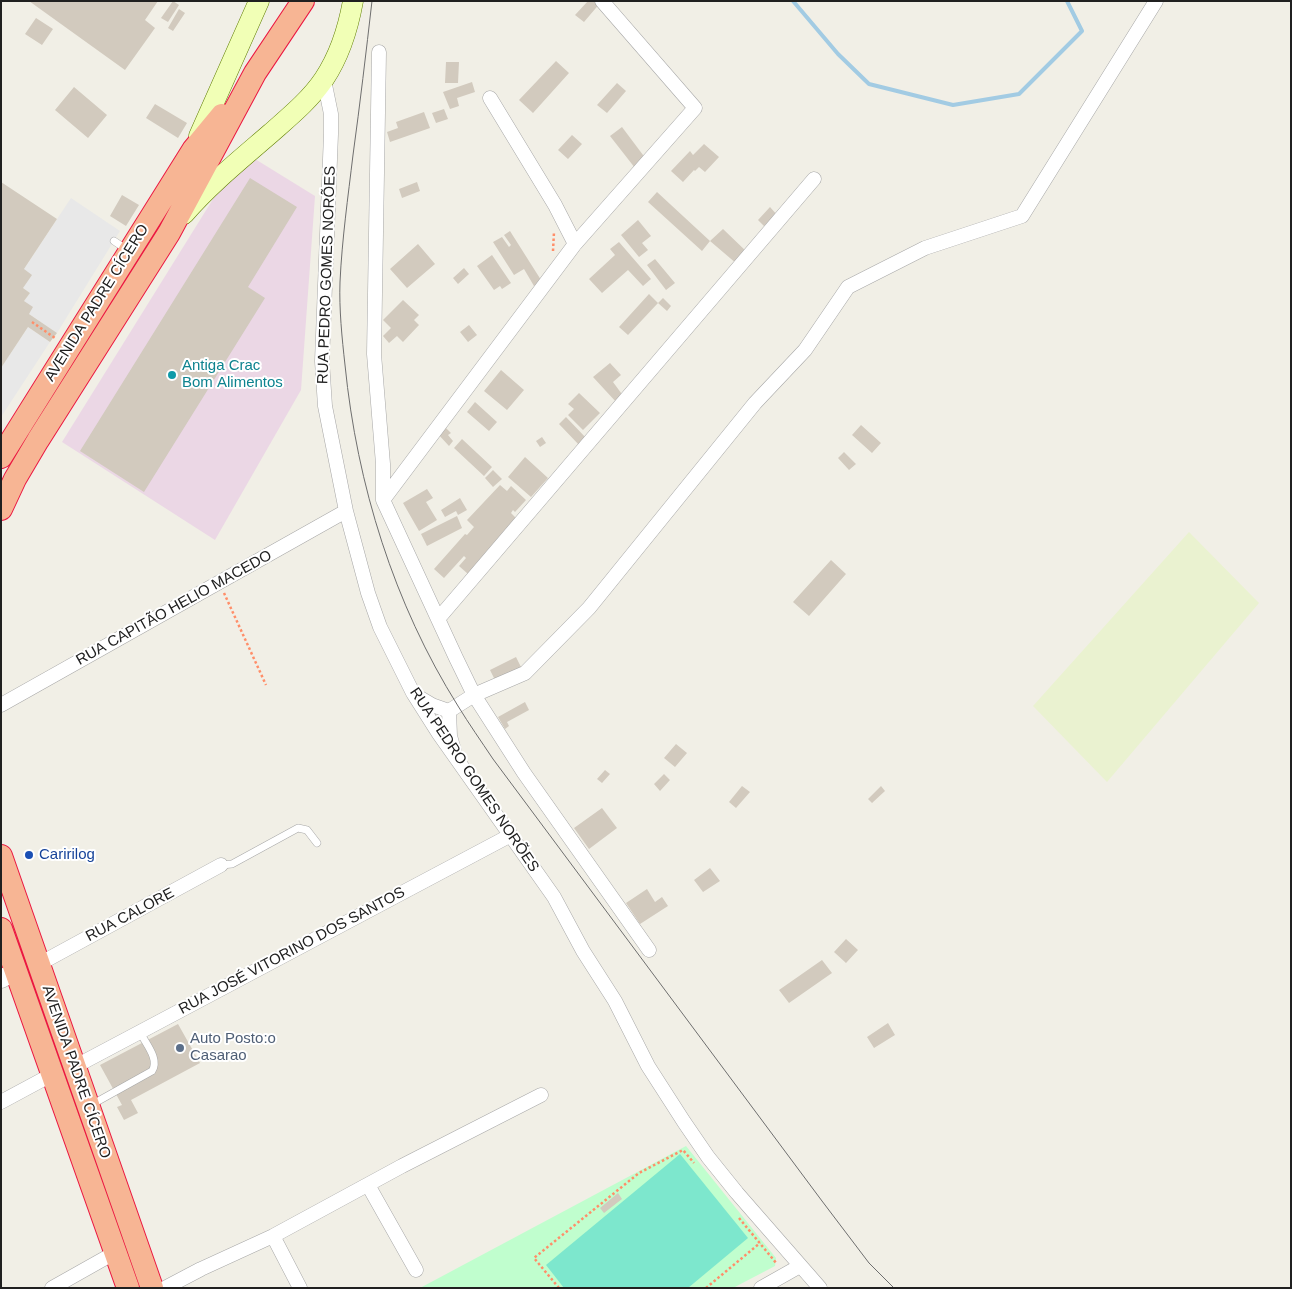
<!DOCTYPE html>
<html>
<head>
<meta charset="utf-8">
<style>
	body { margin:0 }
	#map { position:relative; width:1292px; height:1289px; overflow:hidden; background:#f1efe6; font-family:Helvetica,sans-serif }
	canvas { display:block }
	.frame { position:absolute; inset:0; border:2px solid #202020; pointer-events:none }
</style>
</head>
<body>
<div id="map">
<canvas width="1292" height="1289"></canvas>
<div class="frame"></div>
</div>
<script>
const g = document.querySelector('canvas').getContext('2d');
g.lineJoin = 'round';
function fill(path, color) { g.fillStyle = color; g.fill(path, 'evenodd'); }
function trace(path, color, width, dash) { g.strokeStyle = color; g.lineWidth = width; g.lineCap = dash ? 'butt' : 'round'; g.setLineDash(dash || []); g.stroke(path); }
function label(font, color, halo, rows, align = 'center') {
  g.font = font + ' Helvetica,sans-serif'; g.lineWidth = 4; g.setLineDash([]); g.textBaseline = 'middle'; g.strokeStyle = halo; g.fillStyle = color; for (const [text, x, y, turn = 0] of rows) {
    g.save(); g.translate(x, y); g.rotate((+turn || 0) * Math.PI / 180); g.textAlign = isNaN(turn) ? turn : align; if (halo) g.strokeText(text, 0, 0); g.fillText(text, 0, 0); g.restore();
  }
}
const industrial = new Path2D(`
	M255 159 315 196 301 390 215 540 62 442 218 191Z`);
const farmland = new Path2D(`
	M1189 532 1259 603 1107 782 1033 706Z`);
const park = new Path2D(`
	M686 1146 776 1258 775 1266 733 1288H420Z`);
const pitch = new Path2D(`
	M680 1154 748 1238 688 1288H564L546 1265Z`);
const parking = new Path2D(`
	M71 198 120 231 57 333 29 314 24 301 30 293 23 288 24 269Z
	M28 327 50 342 1 417V368Z`);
const stream = new Path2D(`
	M793 1 838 54 869 84 953 105 1019 94 1082 31 1067 1`);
const building = new Path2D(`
	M29 1H158L145 20 155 28 125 70Z
	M173 1 179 5 168 22 161 18Z
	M588 1 601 2 584 22 575 15Z
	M179 9 185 13 173 31 168 28Z
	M36 18 53 29 42 45 25 34Z
	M556 61 569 73 533 113 519 100Z
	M446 62H459L458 83H445Z
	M472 82 475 92 457 98 459 106 450 109 443 92Z
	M617 83 626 91 607 113 597 105Z
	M74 87 107 115 88 138 55 110Z
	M155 104 187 123 178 138 146 118Z
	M444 109 448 119 436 123 432 113Z
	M424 112 430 128 390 142 387 132 398 128 396 122Z
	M622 127 646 159 635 168 610 136Z
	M572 135 582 144 568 159 558 150Z
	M704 144 719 157 705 172 699 167 695 171 694 170 683 182 671 171 690 151 693 155Z
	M250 178 297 207 248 287 265 298 144 492 80 451Z
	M1 182 57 219 24 269 32 275 23 288 30 293 24 301 33 307 29 314 57 333 50 342 28 327 1 368Z
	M417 182 420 191 402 198 399 189Z
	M657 192 710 241 723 229 748 253 737 264 710 241 702 251 648 202Z
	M122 195 139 205 126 226 110 216Z
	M770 207 778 216 771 219 764 226 758 220Z
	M638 220 651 236 642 243 648 250 639 257 621 235Z
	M510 231 541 280 534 286 524 269 514 275 493 242 502 237 509 247 511 245 504 235Z
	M619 242 651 279 643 286 628 270 602 293 589 279 615 255 610 249Z
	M418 244 435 264 407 288 390 269Z
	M492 255 511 283 502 289 500 286 494 290 477 266Z
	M655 259 675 283 666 290 647 265Z
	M464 268 469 274 458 284 453 278Z
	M649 294 658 303 628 335 619 327Z
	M663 298 671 306 667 311 658 303Z
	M403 300 419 315 414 320 419 325 403 342 397 336 389 343 383 336 391 328 383 320Z
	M469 325 477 335 468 342 460 332Z
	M610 363 621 375 613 382 624 397 617 403 593 377Z
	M501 370 524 390 507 410 484 391Z
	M579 393 600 413 583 430 568 415 574 409 568 404Z
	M475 402 497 422 489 431 467 412Z
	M566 417 587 439 580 446 559 424Z
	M861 425 881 443 872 453 852 435Z
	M444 426 451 433 448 435 453 441 449 446 437 433Z
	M542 437 546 443 540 447 536 441Z
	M462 439 492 467 484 476 454 448Z
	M844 452 856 464 849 470 838 458Z
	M525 457 548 478 531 497 508 477Z
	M493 470 502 479 493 487 485 478Z
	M500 485 507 491 511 486 526 500 515 512 513 510 511 513 517 519 468 574 459 566 466 558 464 556 444 578 434 569 465 534 467 535 474 527 467 520Z
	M427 489 433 498 426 502 437 520 419 531 403 503Z
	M460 498 467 510 458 515 456 511 445 517 441 510Z
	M457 516 462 528 427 546 421 534Z
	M831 560 846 574 809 616 793 602Z
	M516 657 521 667 495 680 490 670Z
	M525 702 529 710 507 722 509 726 505 729 498 717Z
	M676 744 687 753 675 767 664 758Z
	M605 770 610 774 602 783 597 779Z
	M664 774 670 780 660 791 654 784Z
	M742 786 750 792 736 808 729 802Z
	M881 786 885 791 872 803 868 799Z
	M602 808 617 828 589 849 574 828Z
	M710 868 720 881 703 892 694 880Z
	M647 889 655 902 662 897 668 906 640 924 626 903Z
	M846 939 858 950 846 963 834 952Z
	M822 960 832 973 789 1003 779 990Z
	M888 1023 895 1035 874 1048 867 1037Z
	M178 1024 200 1063 131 1100 138 1113 124 1120 117 1107 122 1105 100 1065Z
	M618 1193 622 1199 604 1213 600 1208Z`);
const path = new Path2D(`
	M553 251 554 232
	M32 322 55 338
	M224 593 266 685
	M739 1218 777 1264
	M559 1288 534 1258 639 1173 683 1150 694 1163
	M706 1288 760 1243`);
const service = new Path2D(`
	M114 241 126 249
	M221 865 232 864 298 828 307 830 317 843
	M91 1105 152 1071C160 1059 145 1043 140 1032`);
const minor = new Path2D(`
	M379 52 374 354 383 464V500L456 658 474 695 524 773 649 950
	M324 80 331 114V134L322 361 325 406 346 511 368 593 380 627 413 693 439 734 554 897 583 951 615 1001 648 1066 684 1122 708 1157 737 1193 820 1288
	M490 98 555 205 575 244
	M383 500 575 244 695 108 602 1
	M438 619 814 179
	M415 695 432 705 449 711 474 695 525 673 589 608 755 403 805 350 848 287 925 248 1022 216 1156 1
	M1 705 346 511
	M449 711 450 736 454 750
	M39 964 221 865
	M74 1067 511 835
	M1 1102 53 1074
	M368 1185 416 1270
	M273 1236 300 1288
	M52 1288 116 1252
	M165 1288 201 1269 273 1236 402 1166 541 1095
	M761 1288 800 1266`);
const tertiary = new Path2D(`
	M1 979 16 971`);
const secondary = new Path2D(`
	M199 136 259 1
	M184 214C210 184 241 159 271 133 289 117 310 100 324 79 340 55 348 29 353 1`);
const trunk = new Path2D(`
	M1 457 193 150 222 115
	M1 509 15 479 38 440 169 233 255 73 303 1
	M1 856 152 1288
	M1 929 128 1288`);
const tram = new Path2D(`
	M372 1C366 53 360 104 353 155 348 197 342 239 340 282 339 309 342 338 345 365 357 485 394 604 458 706 469 724 481 741 493 759L822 1201 869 1263 894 1288`);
const markers = [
	[172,375,5,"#0f9aa8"],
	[29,855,5,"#1a4fb4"],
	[180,1048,5,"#5c6f8a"]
];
const streetNames = [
	["RUA PEDRO GOMES NORÕES",327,275,-88],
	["AVENIDA PADRE CÍCERO",97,303,-58],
	["RUA CAPITÃO HELIO MACEDO",174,608,-29],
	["RUA PEDRO GOMES NORÕES",474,780,56],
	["RUA CALORE",130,915,-28],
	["RUA JOSÉ VITORINO DOS SANTOS",292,951,-28],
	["AVENIDA PADRE CÍCERO",76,1072,71]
];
const cultureNames = [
	["Antiga Crac",182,366],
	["Bom Alimentos",182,383]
];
const transitNames = [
	["Caririlog",39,855]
];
const serviceNames = [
	["Auto Posto:o",190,1039],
	["Casarao",190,1056]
];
fill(industrial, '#ebd7e5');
fill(farmland, '#eaf2d0');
fill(park, '#c0fece');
fill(pitch, '#7de7cd');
fill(parking, '#e8e8e8');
trace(stream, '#a2cbe3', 4);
fill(building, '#d2cabe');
trace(service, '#a7a7a7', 8);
trace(minor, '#a7a7a7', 15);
trace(tertiary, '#a7a7a7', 19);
trace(secondary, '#5f7e00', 21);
trace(trunk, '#eb1741', 24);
trace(path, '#ff8e69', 2.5, [2.5, 2.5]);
trace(service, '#fff', 7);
trace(minor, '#fff', 14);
trace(tertiary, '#fff', 18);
trace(secondary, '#f1ffb6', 20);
trace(trunk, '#f7b594', 22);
trace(tram, '#6e6e6e', 1);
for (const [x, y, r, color] of markers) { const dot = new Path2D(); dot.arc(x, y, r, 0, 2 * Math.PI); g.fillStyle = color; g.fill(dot); trace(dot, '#fff', 2); }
label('15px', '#202020', '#fff', streetNames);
label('15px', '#0d838f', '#fff', cultureNames, 'left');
label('15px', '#164399', '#fff', transitNames, 'left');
label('15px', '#4e5e75', '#fff', serviceNames, 'left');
</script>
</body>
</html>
